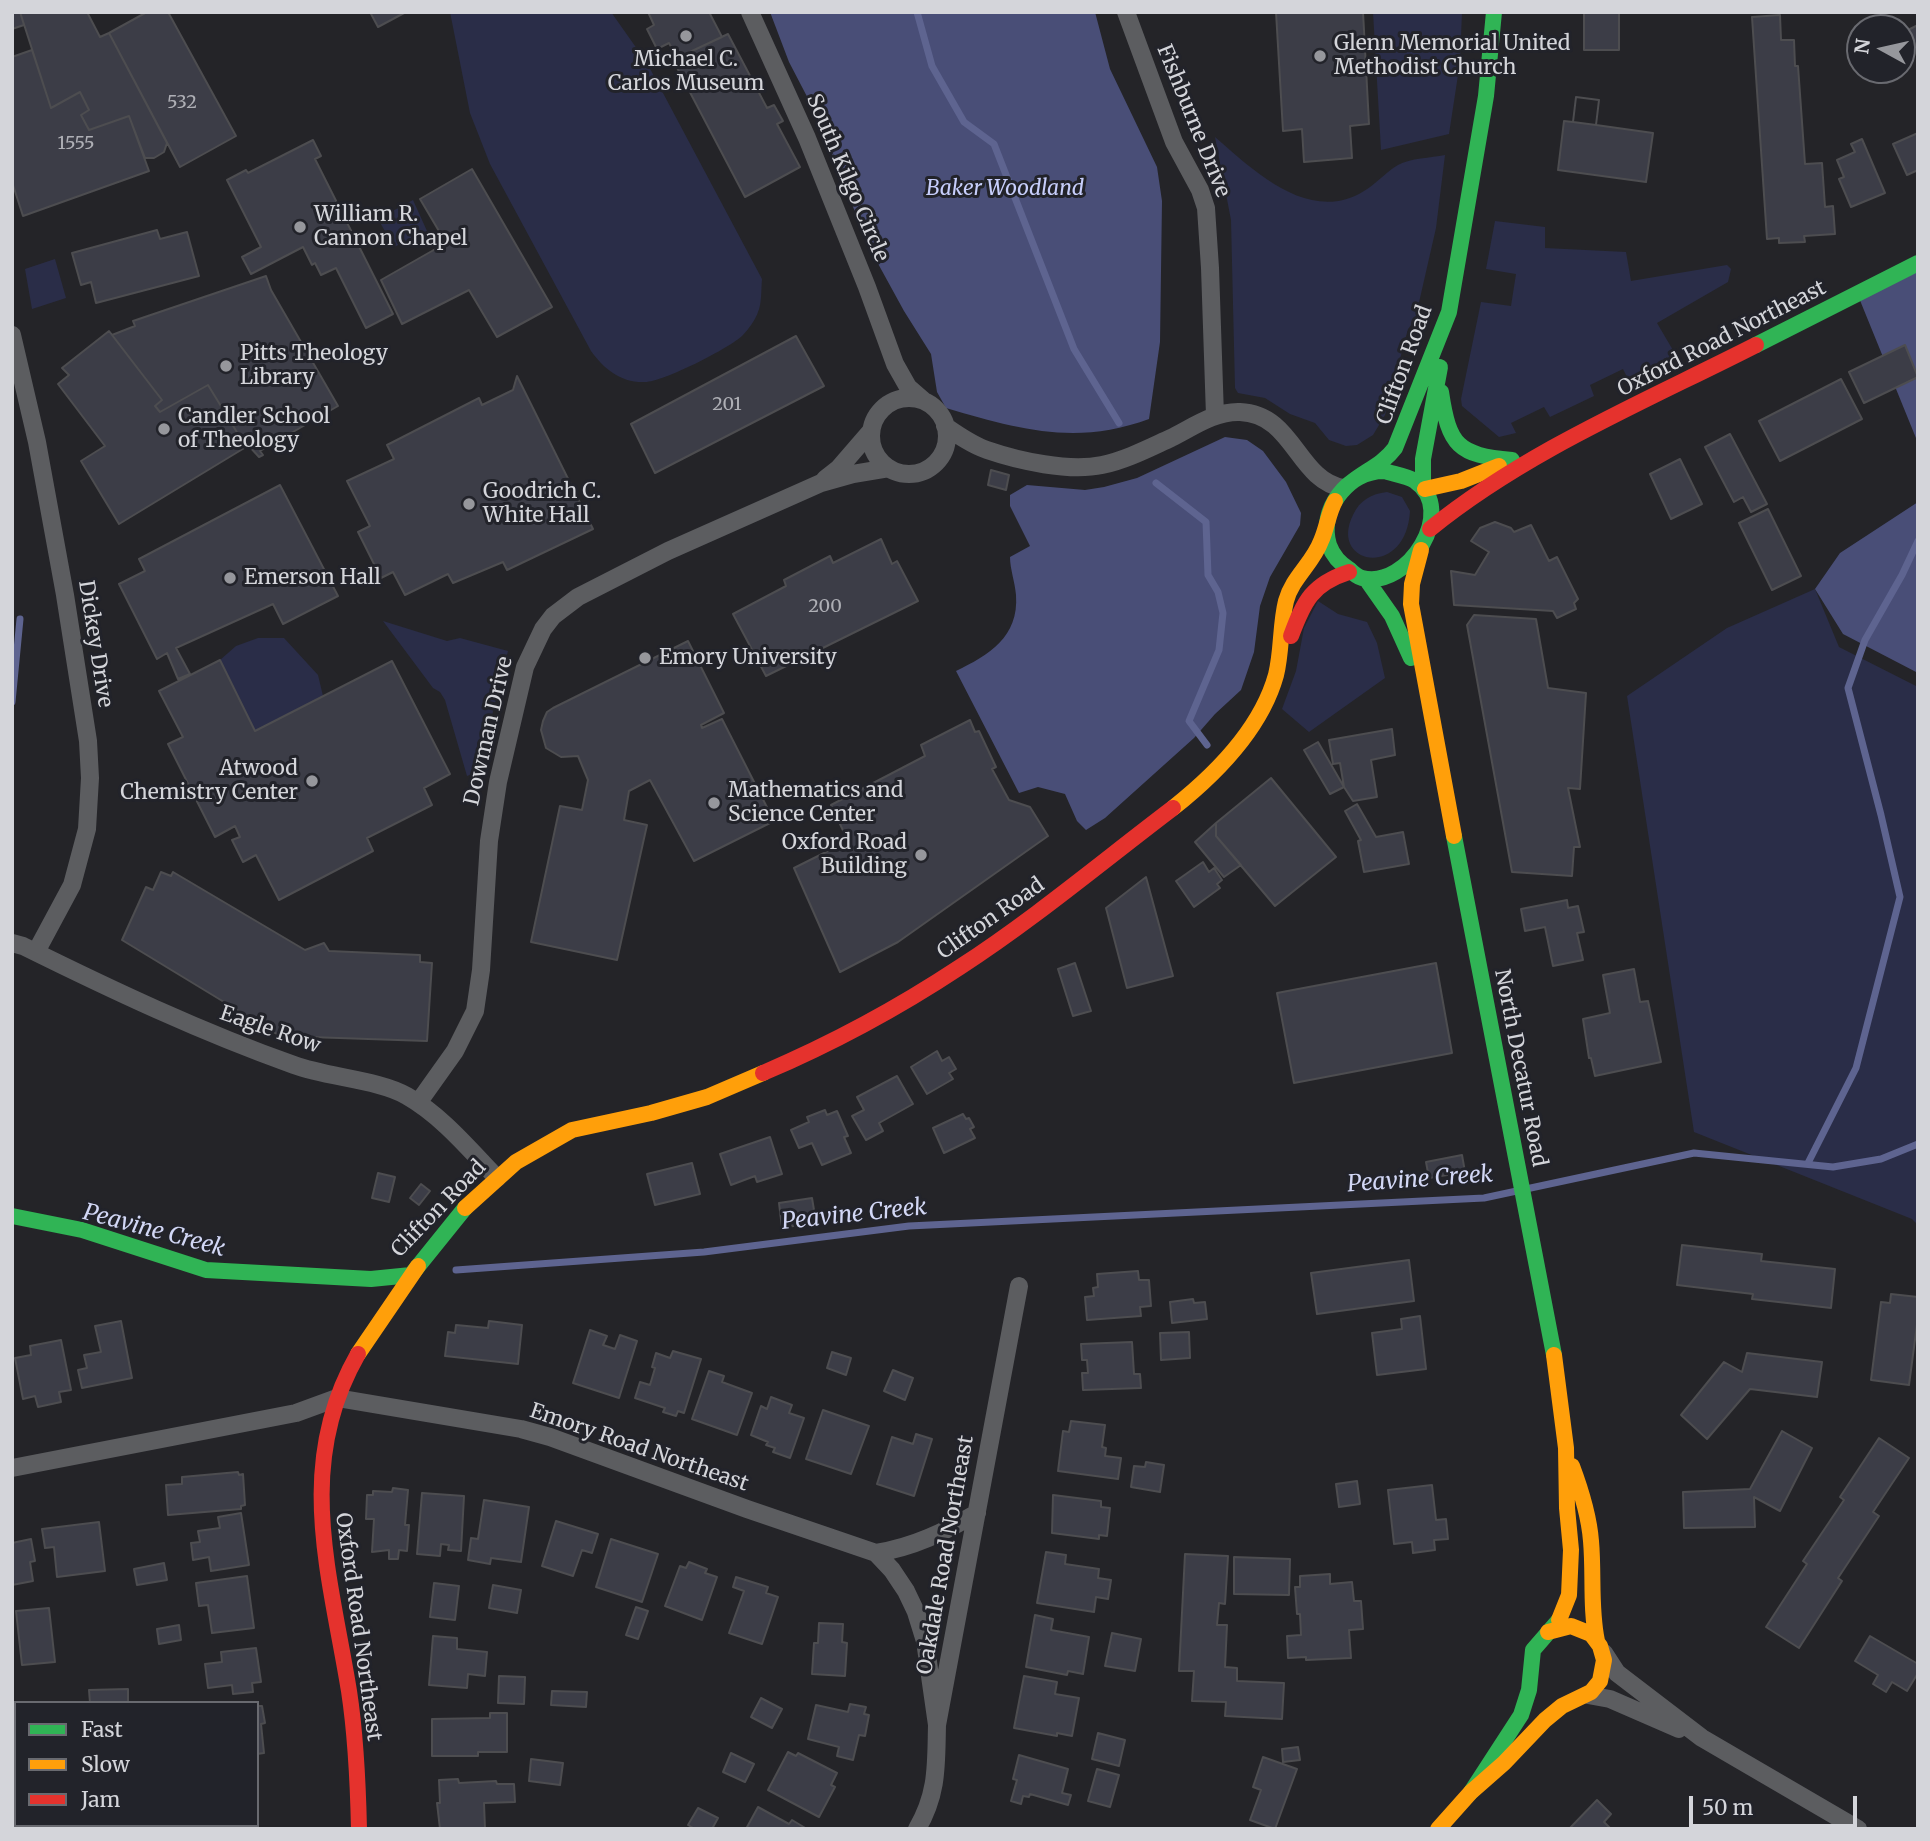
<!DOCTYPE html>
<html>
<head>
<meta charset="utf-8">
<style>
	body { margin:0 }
	#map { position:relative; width:1930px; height:1841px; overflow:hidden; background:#242428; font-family:Merriweather,serif }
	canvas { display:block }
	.frame { position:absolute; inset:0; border:14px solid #d4d5da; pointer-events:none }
	.legend { position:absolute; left:14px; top:1701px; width:245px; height:126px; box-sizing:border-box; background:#22232a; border:2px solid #696a70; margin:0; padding:9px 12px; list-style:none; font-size:21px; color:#d4d5da }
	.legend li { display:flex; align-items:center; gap:14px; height:35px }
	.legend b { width:35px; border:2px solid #696a70 }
	.north { position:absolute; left:1846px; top:14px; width:70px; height:70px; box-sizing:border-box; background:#22232a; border:2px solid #696a70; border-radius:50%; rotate:278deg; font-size:19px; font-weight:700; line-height:28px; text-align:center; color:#d4d5da }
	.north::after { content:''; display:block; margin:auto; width:24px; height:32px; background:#96979c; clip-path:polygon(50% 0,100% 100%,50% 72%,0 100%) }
	.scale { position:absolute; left:1689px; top:1796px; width:168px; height:32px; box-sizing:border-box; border:4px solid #d4d5da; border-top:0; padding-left:9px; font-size:21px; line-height:24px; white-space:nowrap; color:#d4d5da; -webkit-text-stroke:5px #22232a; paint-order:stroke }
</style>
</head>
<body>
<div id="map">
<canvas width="1930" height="1841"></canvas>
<div class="frame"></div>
<ul class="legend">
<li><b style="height:9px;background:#30b455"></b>Fast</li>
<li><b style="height:9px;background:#ff9f0a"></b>Slow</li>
<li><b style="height:9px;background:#e5322d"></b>Jam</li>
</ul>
<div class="north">N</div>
<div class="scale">50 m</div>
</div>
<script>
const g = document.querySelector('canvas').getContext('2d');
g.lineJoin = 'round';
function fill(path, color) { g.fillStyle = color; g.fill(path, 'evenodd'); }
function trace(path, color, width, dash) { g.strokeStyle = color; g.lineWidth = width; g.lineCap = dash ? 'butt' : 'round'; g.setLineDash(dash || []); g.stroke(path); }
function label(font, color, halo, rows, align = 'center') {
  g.font = font + ' Merriweather,serif'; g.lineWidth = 6; g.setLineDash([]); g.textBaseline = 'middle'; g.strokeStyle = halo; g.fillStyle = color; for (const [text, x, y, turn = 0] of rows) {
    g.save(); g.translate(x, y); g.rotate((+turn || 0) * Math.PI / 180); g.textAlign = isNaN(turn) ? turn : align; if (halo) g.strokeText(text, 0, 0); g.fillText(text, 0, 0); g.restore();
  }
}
const green = new Path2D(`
	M450 12H611L647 63 762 279C761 289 762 303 758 312 756 319 748 330 743 335 730 348 663 382 645 382 621 383 604 369 591 351L490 164 470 113Z
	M1373 12H1462L1460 62 1449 134 1381 150Z
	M1215 137C1254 171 1310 225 1364 191 1376 184 1386 172 1398 165 1410 158 1431 158 1445 155L1436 228 1415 320 1408 329 1385 415 1373 435 1357 445 1346 446 1329 440 1315 423 1290 414 1265 398 1238 393 1235 388 1231 220Z
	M413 200 427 231 394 247 378 219Z
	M1495 221 1545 227V248L1626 252 1631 281 1727 265 1731 269 1728 282 1657 323 1677 357 1629 381 1623 369 1590 385 1594 396 1550 417 1544 407 1511 423 1516 433 1499 437 1462 406 1461 399 1481 302 1511 306 1516 274 1486 269Z
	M55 259 66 298 32 309 25 269Z
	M1387 492 1402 497 1410 511C1406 580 1328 565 1353 515 1360 500 1371 494 1387 492Z
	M1815 589 1839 647 1918 687V1225L1912 1219 1694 1132 1627 696 1727 628Z
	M1318 601 1338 614 1367 622 1377 643 1385 678 1309 732 1282 709 1296 671 1304 628Z
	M383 621 447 641 460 638 508 651 478 772 467 776 445 700 440 692 433 688Z
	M258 638H284L318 675 323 696 255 731 220 660 236 646Z`);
const forest = new Path2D(`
	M770 12H1095L1110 69 1157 167 1162 201 1160 342 1149 419C1076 446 1018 429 946 408L937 392 931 354 904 311 870 249 814 110 789 62Z
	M1918 267V443L1857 293Z
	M1225 437 1247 440 1263 451 1286 482 1301 513 1300 525 1270 577 1260 606 1254 652 1241 690 1215 714 1194 738 1105 818 1086 830 1077 821 1065 794 1038 787 1019 793 956 671C989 655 1019 637 1016 595 1015 582 1010 569 1010 557L1030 546 1010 506V495L1027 485 1085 490 1104 487 1137 478Z
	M1918 502V673L1843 634 1815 589 1840 553Z`);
const stream = new Path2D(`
	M917 12 932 66 964 122 994 144 1074 349 1119 423
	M1156 483 1206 522 1208 575 1218 592 1223 613 1219 650 1189 721 1207 745
	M12 702 20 619
	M1808 1163 1856 1068 1900 897 1881 815 1848 688 1865 640 1902 575 1918 541
	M456 1270 704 1252 909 1226 1484 1198 1694 1153 1833 1167 1881 1159 1918 1144`);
const building = new Path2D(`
	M12 12H20L24 25 12 29Z
	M20 12H87L100 37 109 33 167 143 164 152 154 158H145L129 116 89 130 81 115 89 110 80 92 51 108Z
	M147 12H168L236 136 180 167 109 33Z
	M370 12H406L378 27Z
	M648 12H709L722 37 677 58 669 43 657 49 647 29 654 25Z
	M1276 12H1363L1369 124 1350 126 1352 158 1304 162 1302 129 1283 131Z
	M1584 12H1619V50H1584Z
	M1780 15 1781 40H1794L1795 66H1798L1805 164 1822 163 1825 207 1833 206 1835 234 1804 236 1805 242 1779 243V238L1767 239 1752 17Z
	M1918 25V50L1908 30Z
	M728 34 767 108 774 105 783 121 777 124 800 167 745 197 673 60Z
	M32 50 51 108 80 92 89 110 81 115 89 130 129 116 149 171 23 216 12 182V57Z
	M1576 97 1599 100 1596 125 1653 133 1646 182 1558 170 1564 121 1573 122Z
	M1576 97 1599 100 1596 125 1573 122Z
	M1918 133V170L1907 175 1893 144Z
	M1862 139 1885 193 1851 207 1839 179 1844 177 1837 160 1855 152 1851 144Z
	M313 140 321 156 315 159 393 314 366 328 336 268 321 275 315 263 312 265 303 247 251 274 242 257 261 247 227 180 246 170 248 173Z
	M472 169 552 307 497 337 469 290 402 324 381 280 446 243 420 199Z
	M157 230 160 239 187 232 199 276 96 303 91 282 81 285 72 253Z
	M266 276 271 290 338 406 260 451 263 455 259 457 249 446 246 447 208 385 160 412 155 406 162 400 112 335 135 326 133 321Z
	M109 331 162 400 155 406 160 412 208 385 246 447 119 524 81 461 105 446 58 384 69 375 62 368Z
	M796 336 824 386 655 473 631 424Z
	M1905 345 1918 377 1864 403 1849 372Z
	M517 376 593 529 507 570 503 562 453 583 448 574 405 595 393 572 381 578 358 532 370 526 347 481 394 459 387 445 479 398 482 405 513 390Z
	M1841 379 1862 419 1780 461 1759 421Z
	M1730 434 1767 504 1751 512 1743 497 1734 502 1705 447Z
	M1680 459 1702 504 1671 519 1650 474Z
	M991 470 1009 475 1006 490 988 485Z
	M280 485 338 596 283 624 273 604 176 648 190 674 178 679 167 653 157 659 119 584 145 571 139 559Z
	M1768 509 1801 576 1772 590 1739 523Z
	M1495 522 1511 528 1514 532 1531 525 1549 561 1557 557 1578 599 1574 603 1576 609 1557 618 1553 611 1454 605 1451 571 1475 575 1489 552 1471 541 1480 528Z
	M881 539 892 564 897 561 918 601 766 676 733 614 786 586 784 580 830 556 833 563Z
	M1474 615 1536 619 1548 688 1586 693 1580 789 1568 788 1580 847H1574L1572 876 1512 872 1467 625Z
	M688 641 724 713 701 725 702 728 722 719 774 821 694 861 650 780 629 791 624 820 647 825 617 960 531 942 560 806 582 810 588 780 578 756 561 757 546 748 541 730 543 721 547 712 553 708Z
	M220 660 255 731 392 661 450 774 424 788 432 805 367 838 373 851 279 900 256 855 243 862 232 840 240 837 235 826 215 837 168 744 183 737 159 691Z
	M970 720 975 732 979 731 996 767 992 769 1009 800 1030 807 1048 836 898 942 840 972 794 868 848 841 831 805 925 756 921 745Z
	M1392 729 1395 755 1371 760 1377 797 1353 801 1344 787 1340 763 1333 764 1329 740Z
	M1318 742 1344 787 1330 794 1304 750Z
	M1271 778 1336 857 1275 906 1216 836V823Z
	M1357 804 1376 837 1403 832 1409 864 1364 872 1358 841 1361 840 1345 811Z
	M1216 823V836L1241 865 1224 877 1195 842Z
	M1203 862 1209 872 1214 868 1222 880 1217 884 1220 888 1194 907 1176 881Z
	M161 872 171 876 173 872 305 950 324 943 329 951 420 955V962L432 963 427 1041 280 1036 122 940 146 887 153 890Z
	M1146 877 1173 976 1127 988 1106 908Z
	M1567 900 1568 908 1578 906 1584 932 1577 933 1583 960 1553 966 1545 927 1525 931 1521 909Z
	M1075 963 1091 1011 1073 1016 1058 969Z
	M1436 963 1452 1053 1294 1083 1277 993Z
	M1634 969 1640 1002 1648 1001 1661 1062 1595 1076 1591 1058H1589L1583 1019 1610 1013 1603 975Z
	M937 1051 942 1061 949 1057 956 1069 949 1073 953 1079 927 1094 911 1067Z
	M897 1076 913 1104 879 1123 883 1131 866 1140 852 1116 864 1110 857 1097Z
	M825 1110 827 1115 837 1111 848 1136 844 1137 851 1153 822 1165 812 1143 799 1148 791 1130 809 1122 807 1117Z
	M963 1114 966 1119 969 1118 974 1127 970 1129 975 1138 944 1153 933 1128Z
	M770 1137 782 1174 757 1182 755 1176 731 1185 720 1154Z
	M1462 1155 1465 1172 1429 1178 1426 1162Z
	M692 1163 700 1194 655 1205 647 1174Z
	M378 1173 395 1177 389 1202 372 1198Z
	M421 1184 430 1191 419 1205 410 1198Z
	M812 1198 816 1222 782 1228 779 1203Z
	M1682 1245 1762 1254 1761 1261 1835 1269 1831 1308 1752 1299 1753 1294 1677 1285Z
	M1409 1260 1414 1301 1317 1314 1311 1273Z
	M1138 1271 1139 1280H1149L1151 1306 1140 1307 1141 1316 1087 1320 1085 1297 1094 1296 1093 1288 1098 1287 1097 1274Z
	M1891 1294 1918 1297V1317L1909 1385 1871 1380 1881 1302 1890 1303Z
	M1193 1299 1194 1303 1205 1302 1207 1319 1172 1323 1170 1302Z
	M1420 1316 1426 1369 1377 1375 1372 1333 1402 1329 1401 1319Z
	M121 1321 132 1378 82 1388 78 1370 87 1368 84 1355 101 1352 95 1326Z
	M489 1321 522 1325 518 1364 445 1356 448 1332 455 1333 456 1325 488 1328Z
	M590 1330 607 1336 603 1345 615 1349 620 1335 637 1341 619 1398 573 1383Z
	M1189 1332 1190 1358 1161 1360 1160 1333Z
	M61 1340 71 1390 59 1392 61 1402 38 1407 35 1396 23 1399 15 1358 31 1355 30 1346Z
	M1132 1342 1134 1374H1140L1141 1388 1083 1390 1082 1373H1088L1087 1360H1082L1081 1344Z
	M673 1351 701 1359 684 1413 678 1411 676 1416 663 1412 665 1408 635 1398 640 1382 650 1385 655 1368 652 1367 656 1353 670 1358Z
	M832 1352 851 1358 846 1375 827 1368Z
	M1747 1353 1822 1362 1817 1397 1750 1389 1707 1439 1681 1415 1724 1362 1742 1372Z
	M893 1370 913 1378 905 1400 884 1391Z
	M709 1371 724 1376 722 1382 752 1393 737 1435 692 1419Z
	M771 1397 792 1405 789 1413 804 1418 790 1458 773 1452 775 1448 766 1445 768 1442 751 1435 761 1406 767 1409Z
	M823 1410 869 1426 851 1474 806 1459Z
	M1071 1421 1105 1425 1102 1447 1106 1448 1105 1456 1121 1458 1118 1479 1058 1471 1063 1431 1069 1432Z
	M1782 1431 1812 1448 1780 1511 1754 1497 1755 1527 1684 1528 1683 1492 1750 1489Z
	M916 1434 932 1439 914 1496 877 1484 892 1437 913 1444Z
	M1879 1438 1909 1458 1873 1512 1879 1516 1838 1578 1842 1581 1799 1648 1766 1627 1807 1564 1803 1561 1844 1500 1840 1497Z
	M1146 1462 1164 1465 1160 1492 1131 1487 1134 1466 1145 1467Z
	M238 1472 239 1475 243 1474 245 1505 241 1506V1509L168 1515 166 1485 182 1484V1477Z
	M1357 1481 1360 1504 1339 1507 1336 1484Z
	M1432 1485 1436 1520 1446 1519 1448 1539 1434 1540 1435 1550 1413 1553 1412 1542 1394 1544 1388 1490Z
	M393 1488 408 1490 405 1525H409L407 1551 399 1550 398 1559H389V1550L372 1552 374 1519H366L367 1495H373V1491L392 1492Z
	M422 1493 464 1496 461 1551 448 1550 449 1545 441 1544 440 1556 417 1554Z
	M1053 1495 1101 1501V1507L1110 1508 1107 1536 1099 1535V1539L1052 1533Z
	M484 1500 529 1507 521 1562 491 1558 490 1564 468 1560 471 1538 478 1539Z
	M241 1513 249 1565 211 1571 209 1557 193 1560 191 1543 200 1542 198 1531 220 1528 218 1517Z
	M556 1521 598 1534 592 1553 582 1550 573 1576 542 1566Z
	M99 1522 105 1571 57 1577 54 1547 45 1548 42 1529Z
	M31 1539 35 1561 30 1562 33 1581 12 1585V1543Z
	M611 1539 658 1554 642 1602 596 1587Z
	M1046 1552 1066 1555 1065 1564 1099 1569 1098 1578 1111 1580 1108 1599 1096 1597 1094 1612 1037 1603Z
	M1185 1554 1228 1556 1225 1604 1219 1603 1217 1625H1227L1225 1667 1237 1668V1681L1284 1683 1282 1719 1225 1716 1226 1702 1192 1701 1194 1671H1179Z
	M1234 1557 1290 1559 1289 1595 1234 1594Z
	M689 1562 707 1569 705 1573 717 1577 702 1620 665 1606 680 1566 686 1568Z
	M164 1563 167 1580 137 1585 134 1569Z
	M1330 1574V1584L1352 1582 1354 1601H1361L1363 1629 1349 1630 1351 1658 1306 1660V1657L1288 1658 1287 1636 1301 1635 1300 1614H1297L1295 1587H1300V1576Z
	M247 1576 254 1628 212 1633 208 1605 199 1606 196 1583Z
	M736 1577 768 1587 766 1593 778 1597 762 1644 729 1633 744 1591 733 1587Z
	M434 1583 459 1586 455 1620 430 1617Z
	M493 1585 521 1590 517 1613 489 1608Z
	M636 1607 648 1611 638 1639 626 1635Z
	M49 1608 55 1662 22 1665 16 1611Z
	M1035 1615 1053 1619 1051 1630 1089 1637 1083 1674 1068 1671 1067 1675 1026 1667Z
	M819 1623 843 1624 842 1642 847 1643 845 1676 812 1674 814 1643H818Z
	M179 1625 181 1640 159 1644 157 1629Z
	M1112 1633 1141 1639 1135 1671 1105 1666Z
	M433 1636 457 1638V1649L487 1652 485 1676 468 1674 467 1688 429 1685Z
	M1870 1636 1918 1664V1673L1907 1691 1892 1682 1886 1692 1873 1684 1878 1675 1855 1661Z
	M256 1648 261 1682 252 1683 253 1692 233 1694 232 1685 208 1688 205 1664 222 1662 221 1652Z
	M499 1676 525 1677 524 1704 498 1703Z
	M1024 1676 1057 1682 1055 1694 1079 1698 1072 1736 1057 1733V1736L1014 1728Z
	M128 1689V1703H90L89 1690Z
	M552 1691 587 1692 586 1707 551 1705Z
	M761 1698 782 1709 772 1728 751 1717Z
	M850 1704 866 1707 864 1714 869 1715 865 1736 859 1735 853 1760 837 1756 839 1747 808 1739 816 1705 848 1712Z
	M257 1706H262L265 1723 261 1724 264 1753 257 1754Z
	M490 1713H507V1752H478V1756H432V1719L490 1718Z
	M1098 1733 1125 1740 1119 1766 1092 1759Z
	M1298 1747 1300 1760 1283 1762 1282 1749Z
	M788 1752 796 1756 798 1753 837 1773 831 1785 835 1787 819 1817 768 1790Z
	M731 1753 754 1764 745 1782 723 1772Z
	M1019 1755 1068 1769 1062 1793 1071 1795 1068 1805 1030 1794 1029 1797 1023 1796 1021 1804 1011 1801 1017 1780 1013 1779Z
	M1263 1757 1297 1769 1275 1829 1250 1820 1261 1790 1253 1787Z
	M531 1759 563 1763 560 1785 529 1781Z
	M1097 1769 1119 1775 1110 1807 1088 1801Z
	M458 1779 459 1783 496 1781 497 1784H514L515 1802 484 1803 485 1829H440L437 1803H440L439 1780Z
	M1597 1800 1611 1814 1604 1822 1611 1829H1569Z
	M758 1807 789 1824 792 1820 807 1829H746Z
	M698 1808 718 1818 712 1829H695L688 1825Z`);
const street = new Path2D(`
	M750 12 807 138 867 287 895 364 908 387 923 400
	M1126 12 1174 142 1200 190 1206 208 1210 268 1215 416
	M12 335 37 442 65 595 88 741 90 778 87 829 72 885 36 952
	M871 436a38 38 0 1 1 76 0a38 38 0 1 1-76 0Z
	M945 426C958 435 972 445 987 450 1019 461 1069 472 1102 465 1126 460 1149 448 1171 438 1193 427 1215 411 1240 412 1294 414 1297 480 1343 488
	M825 479 839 468 871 431
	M12 943 23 946C112 990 201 1032 294 1065 326 1077 380 1080 407 1096 442 1116 469 1149 497 1178
	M418 1103 455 1051 475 1011 481 970 489 841 498 782 525 667 543 629 553 616 578 597 668 551 821 483 853 474 889 468
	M12 1468 296 1413 337 1398 521 1429 550 1437 747 1509 876 1553 892 1570 906 1591 916 1612 925 1641 937 1725
	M876 1553C914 1547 944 1532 977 1513
	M1604 1653 1617 1673 1702 1738 1858 1829
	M1588 1695 1610 1699 1679 1729
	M917 1829C938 1793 936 1765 937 1725L1019 1286`);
const fast = new Path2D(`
	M1756 345 1918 263
	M1441 392C1449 446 1458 455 1512 460
	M1384 471C1393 474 1407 476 1415 481 1458 510 1408 590 1362 578 1358 577 1352 572 1349 569 1339 563 1333 556 1329 545 1318 509 1348 471 1384 471Z
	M1423 487V459L1440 367
	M1335 501C1351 474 1378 471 1395 448L1449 312 1486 96 1494 12
	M1366 579 1392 616 1411 658
	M1454 836 1554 1355
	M12 1216 82 1230 206 1270 371 1279 411 1275 465 1208
	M1471 1792 1521 1715 1529 1690 1533 1650 1559 1620`);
const slow = new Path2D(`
	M1425 489 1461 481 1499 466
	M1421 550 1412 584 1411 604 1454 836
	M1173 808C1216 774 1261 729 1276 675 1282 651 1280 625 1286 601 1292 578 1313 563 1321 541 1327 528 1328 514 1335 501
	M465 1208 516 1162 572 1130 651 1113 707 1097 763 1073
	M358 1354 418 1266
	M1554 1355 1566 1448 1567 1508 1571 1550 1569 1595 1559 1620
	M1572 1466C1581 1490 1589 1515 1591 1541 1594 1575 1590 1608 1597 1641
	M1438 1829 1471 1792 1504 1763 1545 1720 1562 1706 1591 1692 1600 1681 1604 1660 1600 1646 1591 1634 1571 1626 1548 1632`);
const jam = new Path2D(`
	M1430 529C1526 451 1646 401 1756 345
	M1291 636C1304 601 1312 584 1349 572
	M763 1073C831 1044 898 1008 960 967 1034 919 1103 861 1173 808
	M358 1354C294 1465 330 1574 349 1691 356 1737 358 1783 359 1829`);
const markers = [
	[686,36,7,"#96979c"],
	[1320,56,7,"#96979c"],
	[300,227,7,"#96979c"],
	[226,366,7,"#96979c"],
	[164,429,7,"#96979c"],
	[469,504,7,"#96979c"],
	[230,578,7,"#96979c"],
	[645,658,7,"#96979c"],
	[312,781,7,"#96979c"],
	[714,803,7,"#96979c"],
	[921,855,7,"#96979c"]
];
const numberNames = [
	["532",182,103],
	["1555",76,144],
	["201",727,405],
	["200",825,607]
];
const poiNames = [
	["Glenn Memorial United",1334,44],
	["Methodist Church",1334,68],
	["Michael C.",686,60,"center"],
	["Carlos Museum",686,84,"center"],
	["William R.",314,215],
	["Cannon Chapel",314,239],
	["Pitts Theology",240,354],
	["Library",240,378],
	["Candler School",178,417],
	["of Theology",178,441],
	["Goodrich C.",483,492],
	["White Hall",483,516],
	["Emerson Hall",244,578],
	["Emory University",659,658],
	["Atwood",298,769,"right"],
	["Chemistry Center",298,793,"right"],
	["Mathematics and",728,791],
	["Science Center",728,815],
	["Oxford Road",907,843,"right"],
	["Building",907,867,"right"]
];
const streetNames = [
	["Fishburne Drive",1193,121,68],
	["South Kilgo Circle",847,178,67],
	["Oxford Road Northeast",1722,339,-27],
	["Clifton Road",1405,365,-70],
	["Dickey Drive",95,644,81],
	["Dowman Drive",489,731,-77],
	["Clifton Road",991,919,-35],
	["Eagle Row",270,1030,19],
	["North Decatur Road",1520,1068,79],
	["Clifton Road",439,1209,-46],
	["Emory Road Northeast",639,1448,19],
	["Oakdale Road Northeast",946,1555,-80],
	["Oxford Road Northeast",358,1627,82]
];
const parkNames = [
	["Baker Woodland",1005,189]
];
const waterNames = [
	["Peavine Creek",1420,1180,-4],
	["Peavine Creek",854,1215,-6],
	["Peavine Creek",154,1231,15]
];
fill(green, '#2a2d48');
fill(forest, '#494e77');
trace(stream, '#5e6490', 7);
fill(building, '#3c3d47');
trace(building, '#4d4d50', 2);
trace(street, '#5c5d60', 18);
trace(fast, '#30b455', 16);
trace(slow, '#ff9f0a', 16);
trace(jam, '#e5322d', 16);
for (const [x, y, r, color] of markers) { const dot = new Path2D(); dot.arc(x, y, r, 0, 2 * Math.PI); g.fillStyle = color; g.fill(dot); trace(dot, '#22232a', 2.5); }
label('18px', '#aeafb5', null, numberNames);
label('21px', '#d4d5da', '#22232a', poiNames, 'left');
label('21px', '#d4d5da', '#22232a', streetNames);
label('italic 21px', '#c7cefb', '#22232a', parkNames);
label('italic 23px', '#d2d7f5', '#22232a', waterNames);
</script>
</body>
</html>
